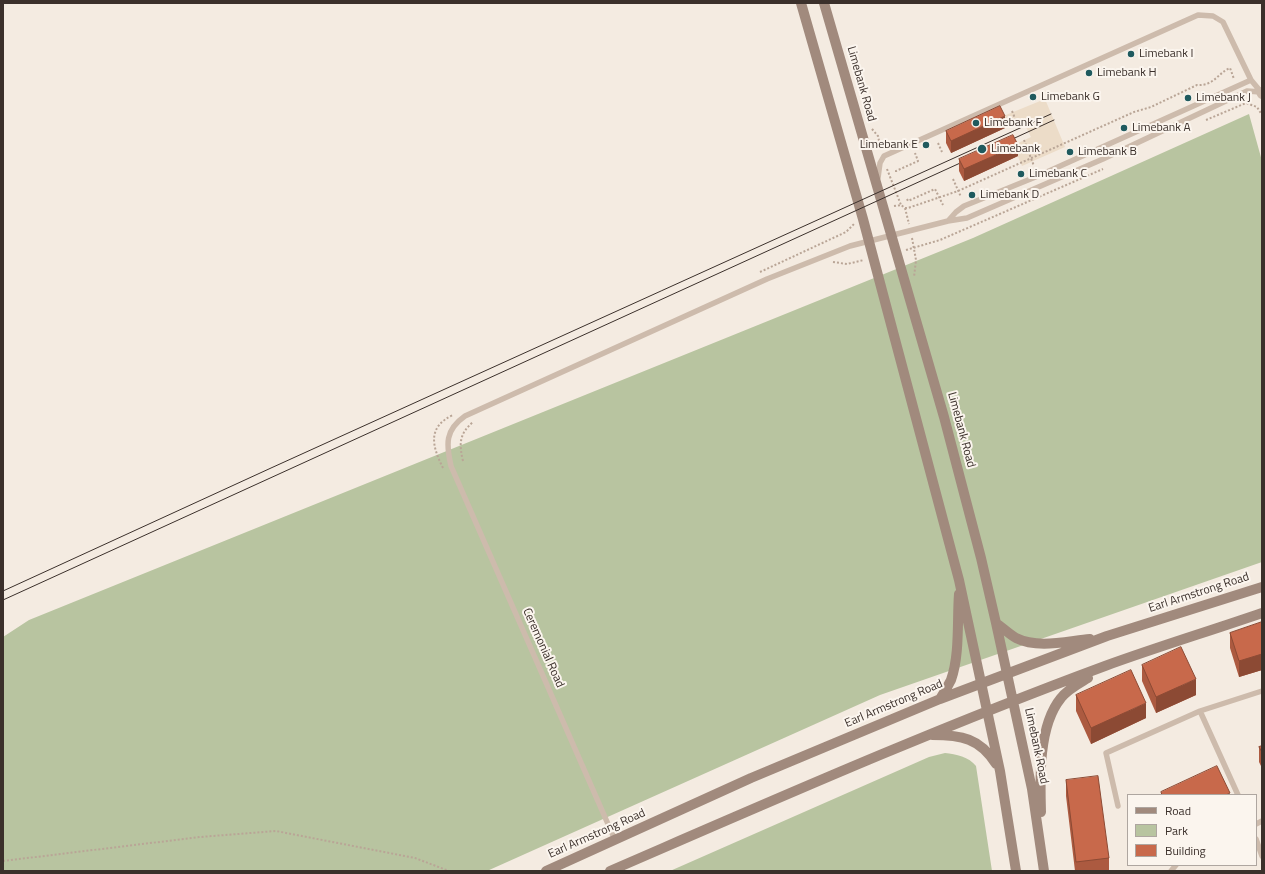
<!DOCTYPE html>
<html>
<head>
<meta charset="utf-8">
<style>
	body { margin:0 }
	#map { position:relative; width:1265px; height:874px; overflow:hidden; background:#f4ebe1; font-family:"Titillium Web",sans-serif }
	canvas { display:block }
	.frame { position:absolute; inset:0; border:4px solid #3b302b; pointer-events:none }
	.legend { position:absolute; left:1127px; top:794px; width:130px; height:72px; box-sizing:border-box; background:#fbf5ee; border:1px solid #aea6a0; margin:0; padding:5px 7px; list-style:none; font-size:12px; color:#3b302b }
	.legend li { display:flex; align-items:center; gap:8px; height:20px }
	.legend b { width:20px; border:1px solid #aea6a0 }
</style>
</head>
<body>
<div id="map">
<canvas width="1265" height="874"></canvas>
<div class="frame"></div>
<ul class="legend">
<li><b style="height:5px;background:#a18a7d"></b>Road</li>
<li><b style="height:11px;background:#b8c4a0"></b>Park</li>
<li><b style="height:11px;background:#c8694b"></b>Building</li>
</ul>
</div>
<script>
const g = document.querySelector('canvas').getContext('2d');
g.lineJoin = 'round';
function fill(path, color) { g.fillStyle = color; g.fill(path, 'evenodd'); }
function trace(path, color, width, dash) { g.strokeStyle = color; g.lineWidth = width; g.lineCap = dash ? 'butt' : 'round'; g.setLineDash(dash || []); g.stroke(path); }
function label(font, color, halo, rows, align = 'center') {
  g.font = font + ' "Titillium Web",sans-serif'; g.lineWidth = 4; g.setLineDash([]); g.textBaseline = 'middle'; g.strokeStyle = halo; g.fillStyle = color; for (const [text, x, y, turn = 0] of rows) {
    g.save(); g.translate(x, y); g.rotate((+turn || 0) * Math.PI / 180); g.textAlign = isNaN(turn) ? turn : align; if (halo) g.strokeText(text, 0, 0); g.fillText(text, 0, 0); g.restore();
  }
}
const green = new Path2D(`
	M1249 114 1262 161V562L880 695 487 871H3V637L29 620 973 238Z
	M945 753C956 754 969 757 976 766L992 871H670L929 757Z`);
const plaza = new Path2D(`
	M1045 99 1065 147 1022 166 1015 150 1019 148 1016 144 1031 137 1023 121 1009 127 1006 122 1003 123 1001 117Z`);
const path = new Path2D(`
	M1012 111 1017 123
	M1206 120 1246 103 1257 107 1262 115
	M872 129 878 136 881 150
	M1024 140 1034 166
	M938 143 942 152
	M887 169 901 205
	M896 172V171L918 161 915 153
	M953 179 961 197
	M907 199 908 201 935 189 943 205
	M894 206 901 205 905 208H908L958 191 1134 112 1151 107 1197 85C1214 86 1218 73 1230 68L1234 79
	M905 208 909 224
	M912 238 916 260 914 277
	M906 250 940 240 1103 169
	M833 262 847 264 864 260
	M760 272 846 232 855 223
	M463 461C459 444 459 434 473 422
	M443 468C432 446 427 427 453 415
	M3 861 200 837 276 831 415 858 449 871`);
const service = new Path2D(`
	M878 178 880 163 884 156 1198 15 1213 16 1223 22 1251 80 1261 92
	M948 221 956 212 964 206 1038 176 1251 80
	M1238 795 1200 711 1262 691
	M1118 806 1106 753 1200 711
	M1256 824 1262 821
	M1256 839 1262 856
	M615 840 451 466C446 444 445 430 465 416L767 279 850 246 948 221 967 218 1103 159 1247 91 1261 92
	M1171 871 1176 865`);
const minor = new Path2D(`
	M1261 92 1262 94`);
const secondary = new Path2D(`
	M801 3 863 219 959 580 1000 771 1016 871
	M824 3 944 417 981 558 996 623 1032 789 1044 871
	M996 623C1003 628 1009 634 1016 638 1038 649 1067 641 1090 639
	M940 699C944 693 948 686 951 680 960 655 957 620 959 594
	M932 735C961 735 980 738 996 764
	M1041 812C1040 779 1038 726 1061 698 1068 689 1078 684 1088 678
	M546 871 751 778 940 699 1107 636 1262 587
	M610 871C774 800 937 728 1105 666 1157 647 1210 631 1262 613`);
const tram = new Path2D(`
	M1006 142 1054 120
	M3 591 271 468 1051 114
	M3 600 969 159`);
const wall = new Path2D(`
	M1005 128 951 153 946 143V131Z
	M1018 156 964 181 959 171V159Z
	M1262 622V670L1239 677 1230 648V633Z
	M1142 665 1196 695 1156 713 1142 681Z
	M1076 695 1146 718 1091 744 1076 711Z
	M1262 746V768L1259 762V747Z
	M1066 780 1109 858V871H1075L1066 796Z`);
const shadedWall = new Path2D(`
	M1005 116V128L951 153V141Z
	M1018 145V156L964 181V169Z
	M1262 654V670L1239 677V661Z
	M1196 679V695L1156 713V697Z
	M1146 703V718L1091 744V728Z`);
const building = new Path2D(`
	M1000 106 1005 116 951 141 946 131Z
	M1013 135 1018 145 964 169 959 159Z
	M1262 622V654L1239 661 1230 633Z
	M1181 647 1196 679 1156 697 1142 665Z
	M1131 670 1146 703 1091 728 1076 695Z
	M1262 746V752L1259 747Z
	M1217 766 1230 793 1226 795H1162L1161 792Z
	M1098 776 1109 858 1076 862 1066 780Z`);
const markers = [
	[1131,54,4,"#1f5a5e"],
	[1089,73,4,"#1f5a5e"],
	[1033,97,4,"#1f5a5e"],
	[1188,98,4,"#1f5a5e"],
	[976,123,4,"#1f5a5e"],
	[1124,128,4,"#1f5a5e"],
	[926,145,4,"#1f5a5e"],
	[982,149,5,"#1f5a5e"],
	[1070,152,4,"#1f5a5e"],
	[1021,174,4,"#1f5a5e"],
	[972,195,4,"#1f5a5e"]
];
const poiNames = [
	["Limebank I",1139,54],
	["Limebank H",1097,73],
	["Limebank G",1041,97],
	["Limebank J",1196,98],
	["Limebank F",984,123],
	["Limebank A",1132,128],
	["Limebank E",918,145,"right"],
	["Limebank",991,149],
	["Limebank B",1078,152],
	["Limebank C",1029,174],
	["Limebank D",980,195]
];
const streetNames = [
	["Limebank Road",861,84,74],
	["Limebank Road",961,430,75],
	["Earl Armstrong Road",1199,593,-18],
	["Ceremonial Road",543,648,66],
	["Earl Armstrong Road",894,704,-23],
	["Limebank Road",1036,746,78],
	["Earl Armstrong Road",597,834,-24]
];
fill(green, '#b8c4a0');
fill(plaza, '#ecdcc8');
trace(path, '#b9a596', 2, [2, 2]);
trace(service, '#cdbbac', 5.5);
trace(minor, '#cdbbac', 10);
trace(secondary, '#a18a7d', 10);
trace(tram, '#3b302b', 1);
fill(wall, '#ac5a40');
fill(shadedWall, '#8c4a34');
fill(building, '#c8694b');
trace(building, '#8c4a34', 1);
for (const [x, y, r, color] of markers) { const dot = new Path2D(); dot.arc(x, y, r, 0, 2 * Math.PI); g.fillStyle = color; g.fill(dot); trace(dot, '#fbf5ee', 1.5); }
label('12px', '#3b302b', '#fbf5ee', poiNames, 'left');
label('12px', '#3b302b', '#fbf5ee', streetNames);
</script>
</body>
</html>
